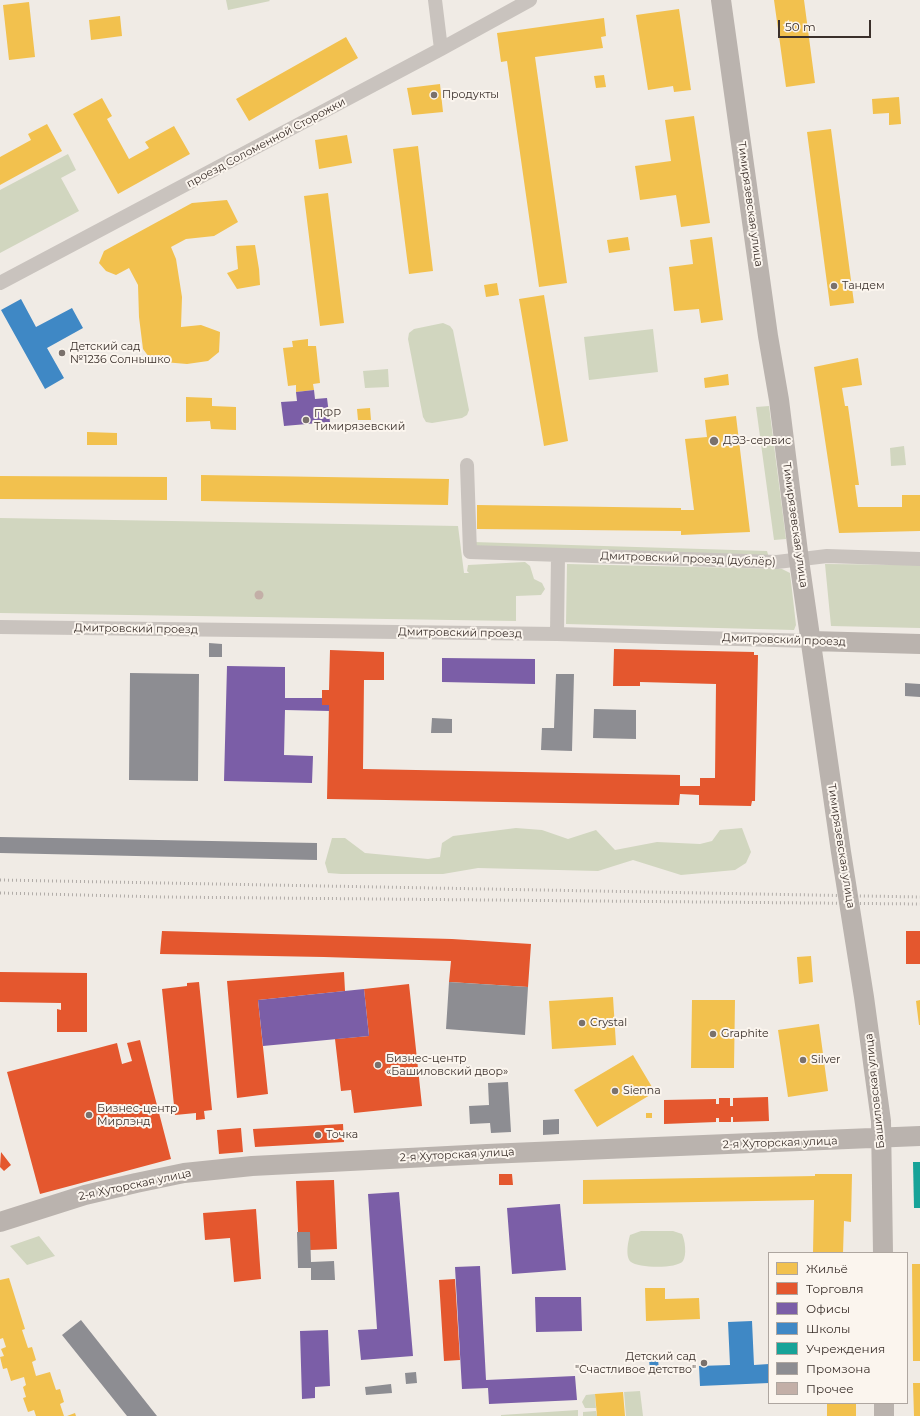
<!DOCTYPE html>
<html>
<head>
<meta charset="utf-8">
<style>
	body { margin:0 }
	#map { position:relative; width:920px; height:1416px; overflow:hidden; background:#f0ebe5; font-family:Montserrat,sans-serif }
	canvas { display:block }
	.legend { position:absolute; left:768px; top:1252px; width:140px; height:152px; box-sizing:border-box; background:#fbf5ee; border:1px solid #aea6a0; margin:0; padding:5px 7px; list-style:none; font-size:12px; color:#3b302b }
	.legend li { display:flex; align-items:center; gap:8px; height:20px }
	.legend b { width:20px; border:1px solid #aea6a0 }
	.scale { position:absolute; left:778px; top:20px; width:93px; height:18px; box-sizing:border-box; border:2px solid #3b302b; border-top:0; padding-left:5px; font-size:12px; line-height:14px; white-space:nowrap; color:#3b302b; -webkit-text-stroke:3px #fbf5ee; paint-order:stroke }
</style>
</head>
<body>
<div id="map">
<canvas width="920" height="1416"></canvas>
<ul class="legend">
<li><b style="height:11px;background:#f2c14e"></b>Жильё</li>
<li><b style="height:11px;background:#e4572e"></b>Торговля</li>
<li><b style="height:11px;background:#7b5ea7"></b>Офисы</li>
<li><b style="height:11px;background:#3f88c5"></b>Школы</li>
<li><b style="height:11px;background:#17a398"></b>Учреждения</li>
<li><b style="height:11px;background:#8d8d92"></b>Промзона</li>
<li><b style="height:11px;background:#c3afa7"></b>Прочее</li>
</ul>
<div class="scale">50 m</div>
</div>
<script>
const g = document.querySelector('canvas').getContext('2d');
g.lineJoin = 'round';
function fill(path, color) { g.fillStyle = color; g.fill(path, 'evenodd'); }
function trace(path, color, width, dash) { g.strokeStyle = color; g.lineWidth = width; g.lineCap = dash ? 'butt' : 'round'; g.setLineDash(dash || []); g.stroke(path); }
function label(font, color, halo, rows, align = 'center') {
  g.font = font + ' Montserrat,sans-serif'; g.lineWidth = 4; g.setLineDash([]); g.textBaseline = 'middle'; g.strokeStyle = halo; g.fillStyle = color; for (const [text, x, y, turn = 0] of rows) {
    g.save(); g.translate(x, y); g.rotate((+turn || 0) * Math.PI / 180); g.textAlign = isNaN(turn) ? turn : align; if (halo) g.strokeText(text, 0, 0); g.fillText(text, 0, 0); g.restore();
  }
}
const green = new Path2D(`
	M226 0H269L270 1 228 10Z
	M68 154 76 170 61 178 79 211 0 253V190Z
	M443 323 450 326 453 330 469 410 467 415 462 418 432 423 426 422 423 417 408 339 409 333 414 329Z
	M653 329 658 372 589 380 584 337Z
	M388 369 389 387 365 388 363 371Z
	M769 406 786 539 774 540 756 407Z
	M904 446 906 465 891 466 890 448Z
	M0 518 458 526 464 573H469L467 571 468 565 525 562 530 566 534 579 542 583 545 589 541 595 516 596V621L0 613Z
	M473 542 767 551 769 558 473 548Z
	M567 564 782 569 790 573 796 625 794 630 566 624Z
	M825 564 920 565V628L831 626Z
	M516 828 542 830 568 839 596 830 615 850 657 842 700 844 712 841 720 830 742 828 751 852 746 863 735 870 681 875 633 860 598 871 478 868 443 874H341L328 873 325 863 332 838H345L365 853 428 859 440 857 442 843 453 836Z
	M641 1231H673L682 1234C685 1240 687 1255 683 1261 677 1269 638 1268 631 1262 625 1257 628 1242 630 1235Z
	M39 1236 55 1256 27 1265 10 1246Z
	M640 1391 643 1416H626L624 1392Z
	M595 1394 596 1408H585L582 1402 586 1395Z
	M578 1410V1416H501V1415Z
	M596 1411 597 1416H583V1412Z`);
const homes = new Path2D(`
	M774 0H804L815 83 786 87Z
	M29 2 35 57 9 60 3 5Z
	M679 9 691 90 674 92 673 86 648 90 636 15Z
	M120 16 122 36 91 40 89 20Z
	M604 18 606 36 601 37 603 48 535 57 567 283 539 287 507 61 501 62 497 33Z
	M346 37 358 58 249 121 236 99Z
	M604 75 606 87 596 88 594 76Z
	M440 84 443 112 412 115 407 88Z
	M899 97 901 124 889 125V113L873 114 872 99Z
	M102 98 112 116 107 119 129 159 149 148 145 142 174 126 190 154 118 194 73 114Z
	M694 116 710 223 681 227 676 195 640 200 635 166 671 161 665 120Z
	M47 124 62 151 0 185V157L31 140 28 134Z
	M831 129 854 303 830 306 807 132Z
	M347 135 352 163 319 169 315 140Z
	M418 146 433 271 409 274 393 149Z
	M328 193 344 323 320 326 304 196Z
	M227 200 238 222 214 236 186 239 171 247 176 259 182 297 181 327 201 325 220 332 219 352 208 361 187 364 152 361 143 349 139 317 138 285 129 268 116 275 106 271 99 263 104 251 192 203Z
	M628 237 630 250 609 253 607 240Z
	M712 237 723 320 701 323 699 309 674 311 669 267 693 264 690 240Z
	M255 245 259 269 260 285 237 289 227 273 238 269 236 246Z
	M497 283 499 295 486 297 484 285Z
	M544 295 568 441 544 446 519 299Z
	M308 339V346H316L320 383 313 384 314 390 296 392V385L288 386 283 348 293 347 292 341Z
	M858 358 862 385 842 388 845 406H848L859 485H855L858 507H902V495H920V531L839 533 814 367Z
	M728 374 729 385 705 388 704 378Z
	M186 397 212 398V406L236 407V430L211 429 210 421 186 422Z
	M370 408 371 420H358L357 409Z
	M736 416 750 532 681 535V531L477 529V505L681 508V510H694L685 439 707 437 705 420Z
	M87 432 117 433V445H87Z
	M201 475 449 479 448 505 201 501Z
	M0 476 167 477V500L0 499Z
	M811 956 813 982 799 984 797 957Z
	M613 997 616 1045 552 1049 549 1001Z
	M692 1000H735L734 1068H691Z
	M920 1000V1025H919L916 1001Z
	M819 1024 828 1091 788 1097 778 1030Z
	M633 1055 655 1092 597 1127 574 1090Z
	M646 1113H652V1118H646Z
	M815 1174H852L851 1222 844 1221 843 1253H813L814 1200 583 1204V1180L815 1176Z
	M912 1264H920V1361H913Z
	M9 1278 25 1329 22 1330 28 1348 32 1347 36 1360 32 1362 36 1376 50 1372 56 1390 60 1389 64 1402 60 1404 64 1416H36L34 1410 28 1412 23 1398 26 1397 23 1387 26 1385 24 1377 11 1381 7 1368 3 1369 0 1357 4 1356 1 1349 6 1347 3 1338 0 1339V1280Z
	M645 1288H665V1299L699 1298 700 1319 646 1321Z
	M913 1383H920V1416H914Z
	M623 1392 625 1416H597L595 1394Z
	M827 1403H856V1416H827Z
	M75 1413 76 1416H67Z`);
const shops = new Path2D(`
	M614 649 754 652V655H758L755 801H752L751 806 699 805V795L680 794 679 805 327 799 329 705H322V690H329L330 650 384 652V680H364L363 769 680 775V786H700V778H715L716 684 640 682V686H613Z
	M162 931 452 939 531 944 528 987 449 982 451 961 324 957 160 954Z
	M906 931H920V964H906Z
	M0 972 87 973V1032H57V1009L61 1010V1003L0 1002Z
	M344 972 345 991 258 1000 268 1094 237 1098 227 981Z
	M199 982 212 1110 204 1111 205 1119 196 1120V1113L175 1115 162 989 187 986V983Z
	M409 984 422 1106 354 1113 351 1090 341 1091 335 1039 369 1036 364 989Z
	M140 1040 171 1159 40 1194 7 1072 117 1043 122 1064 132 1061 127 1043Z
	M768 1097 769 1121 733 1122V1117H731V1122H719V1118H716V1122L664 1124V1100L716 1099V1104H719V1098H730V1106H733V1098Z
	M343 1124 344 1142 255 1147 253 1129Z
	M241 1128 243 1152 219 1154 217 1130Z
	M1 1152 11 1165 4 1171 0 1167Z
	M499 1174H512L513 1185H499Z
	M334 1180 337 1249 310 1250V1232H298L296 1181Z
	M256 1209 261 1279 234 1282 230 1238 205 1240 203 1213Z
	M455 1279 460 1360 444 1361 439 1280Z`);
const offices = new Path2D(`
	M314 390 315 399 327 398 330 422 284 426 281 402 297 401 296 392Z
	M442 658 535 659V684L442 682Z
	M227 666 285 667V698H322V705H329V711L285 710 284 755 313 756 312 783 224 781Z
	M364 989 369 1036 263 1046 258 1000Z
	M399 1192 413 1356 361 1360 358 1330 377 1329 368 1194Z
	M560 1204 566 1270 512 1274 507 1208Z
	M480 1266 486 1380 575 1376 577 1400 489 1404 488 1388 462 1389 455 1267Z
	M535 1297H581L582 1331 536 1332Z
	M328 1330 330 1386 315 1387V1398L302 1399 300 1331Z`);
const schools = new Path2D(`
	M21 299 36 327 72 308 83 328 47 348 64 378 45 389 1 310Z
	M752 1321 754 1365 769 1364V1383L700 1386 699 1366 730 1365 728 1322Z
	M649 1359H658L659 1370 650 1371Z`);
const public = new Path2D(`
	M913 1162H920V1208H914Z`);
const industry = new Path2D(`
	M209 643 222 644V657H209Z
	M130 673 199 674 198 781 129 780Z
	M556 674H574L572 751 541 750 542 728H554Z
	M905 683 920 684V697L905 696Z
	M594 709 636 710V739L593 738Z
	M432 718 452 719V733H431Z
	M0 837 317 843V860L0 853Z
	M449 982 528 987 525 1035 446 1029Z
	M508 1082 511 1132 491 1133 490 1123 470 1124 469 1106 489 1105 488 1083Z
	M559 1119V1134L543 1135V1120Z
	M297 1232H310L311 1262 334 1261 335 1280H311V1268H298Z
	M81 1320 157 1416H127L62 1335Z
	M416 1372 417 1383 406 1384 405 1373Z
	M391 1384 392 1393 366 1395 365 1387Z`);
const building = new Path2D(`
	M254.5 595a4.5 4.5 0 1 1 9 0a4.5 4.5 0 1 1-9 0Z`);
const street = new Path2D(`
	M435 0 441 49
	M0 283 441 49 530 0
	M467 465 470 552 777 562 827 556 920 559
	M0 627 557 634 811 641
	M557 634 558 555`);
const secondary = new Path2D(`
	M721 0 768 336 779 400 799 560 841 852 864 997 881 1121 883 1253
	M811 641 920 644
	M0 1222 85 1195 136 1183 184 1173 252 1166 487 1154 920 1136
	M884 1403V1416`);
const rail = new Path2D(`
	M0 880 920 897
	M0 893 163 897 920 904`);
const markers = [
	[434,95,4,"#7a716c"],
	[834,286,4,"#7a716c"],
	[62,353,4,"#7a716c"],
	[306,420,4,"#7a716c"],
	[714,441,5,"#7a716c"],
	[582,1023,4,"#7a716c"],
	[713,1034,4,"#7a716c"],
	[803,1060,4,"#7a716c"],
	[378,1065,4,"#7a716c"],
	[615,1091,4,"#7a716c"],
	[89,1115,4,"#7a716c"],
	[318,1135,4,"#7a716c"],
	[704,1363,4,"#7a716c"]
];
const poiNames = [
	["Продукты",442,95],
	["Тандем",842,286],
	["Детский сад",70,347],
	["№1236 Солнышко",70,360],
	["ПФР",314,414],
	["Тимирязевский",314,427],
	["ДЭЗ-сервис",723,441],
	["Crystal",590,1023],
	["Graphite",721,1034],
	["Бизнес-центр",386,1059],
	["«Башиловский двор»",386,1072],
	["Silver",811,1060],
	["Sienna",623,1091],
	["Бизнес-центр",97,1109],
	["Мирлэнд",97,1122],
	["Точка",326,1135],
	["Детский сад",696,1357,"right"],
	["\"Счастливое детство\"",696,1370,"right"]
];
const streetNames = [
	["проезд Соломенной Сторожки",266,143,-28],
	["Тимирязевская улица",750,204,82],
	["Тимирязевская улица",795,525,82],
	["Дмитровский проезд (дублёр)",688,559,2],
	["Дмитровский проезд",136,629,1],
	["Дмитровский проезд",460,633,1],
	["Дмитровский проезд",784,640,2],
	["Тимирязевская улица",841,846,81],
	["Башиловская улица",875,1091,-96],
	["2-я Хуторская улица",780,1143,-2],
	["2-я Хуторская улица",457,1155,-3],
	["2-я Хуторская улица",135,1185,-12]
];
fill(green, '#d1d6bf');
fill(homes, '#f2c14e');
fill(shops, '#e4572e');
fill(offices, '#7b5ea7');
fill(schools, '#3f88c5');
fill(public, '#17a398');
fill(industry, '#8d8d92');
fill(building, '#c3afa7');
trace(street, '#c9c3be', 14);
trace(secondary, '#bab3ae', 20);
trace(rail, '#b1aca8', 3, [1, 3]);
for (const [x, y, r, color] of markers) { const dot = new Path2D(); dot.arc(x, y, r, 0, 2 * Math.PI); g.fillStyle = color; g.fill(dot); trace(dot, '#fbf5ee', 1.5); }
label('11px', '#3b302b', '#fbf5ee', poiNames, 'left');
label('11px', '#3b302b', '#fbf5ee', streetNames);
</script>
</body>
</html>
